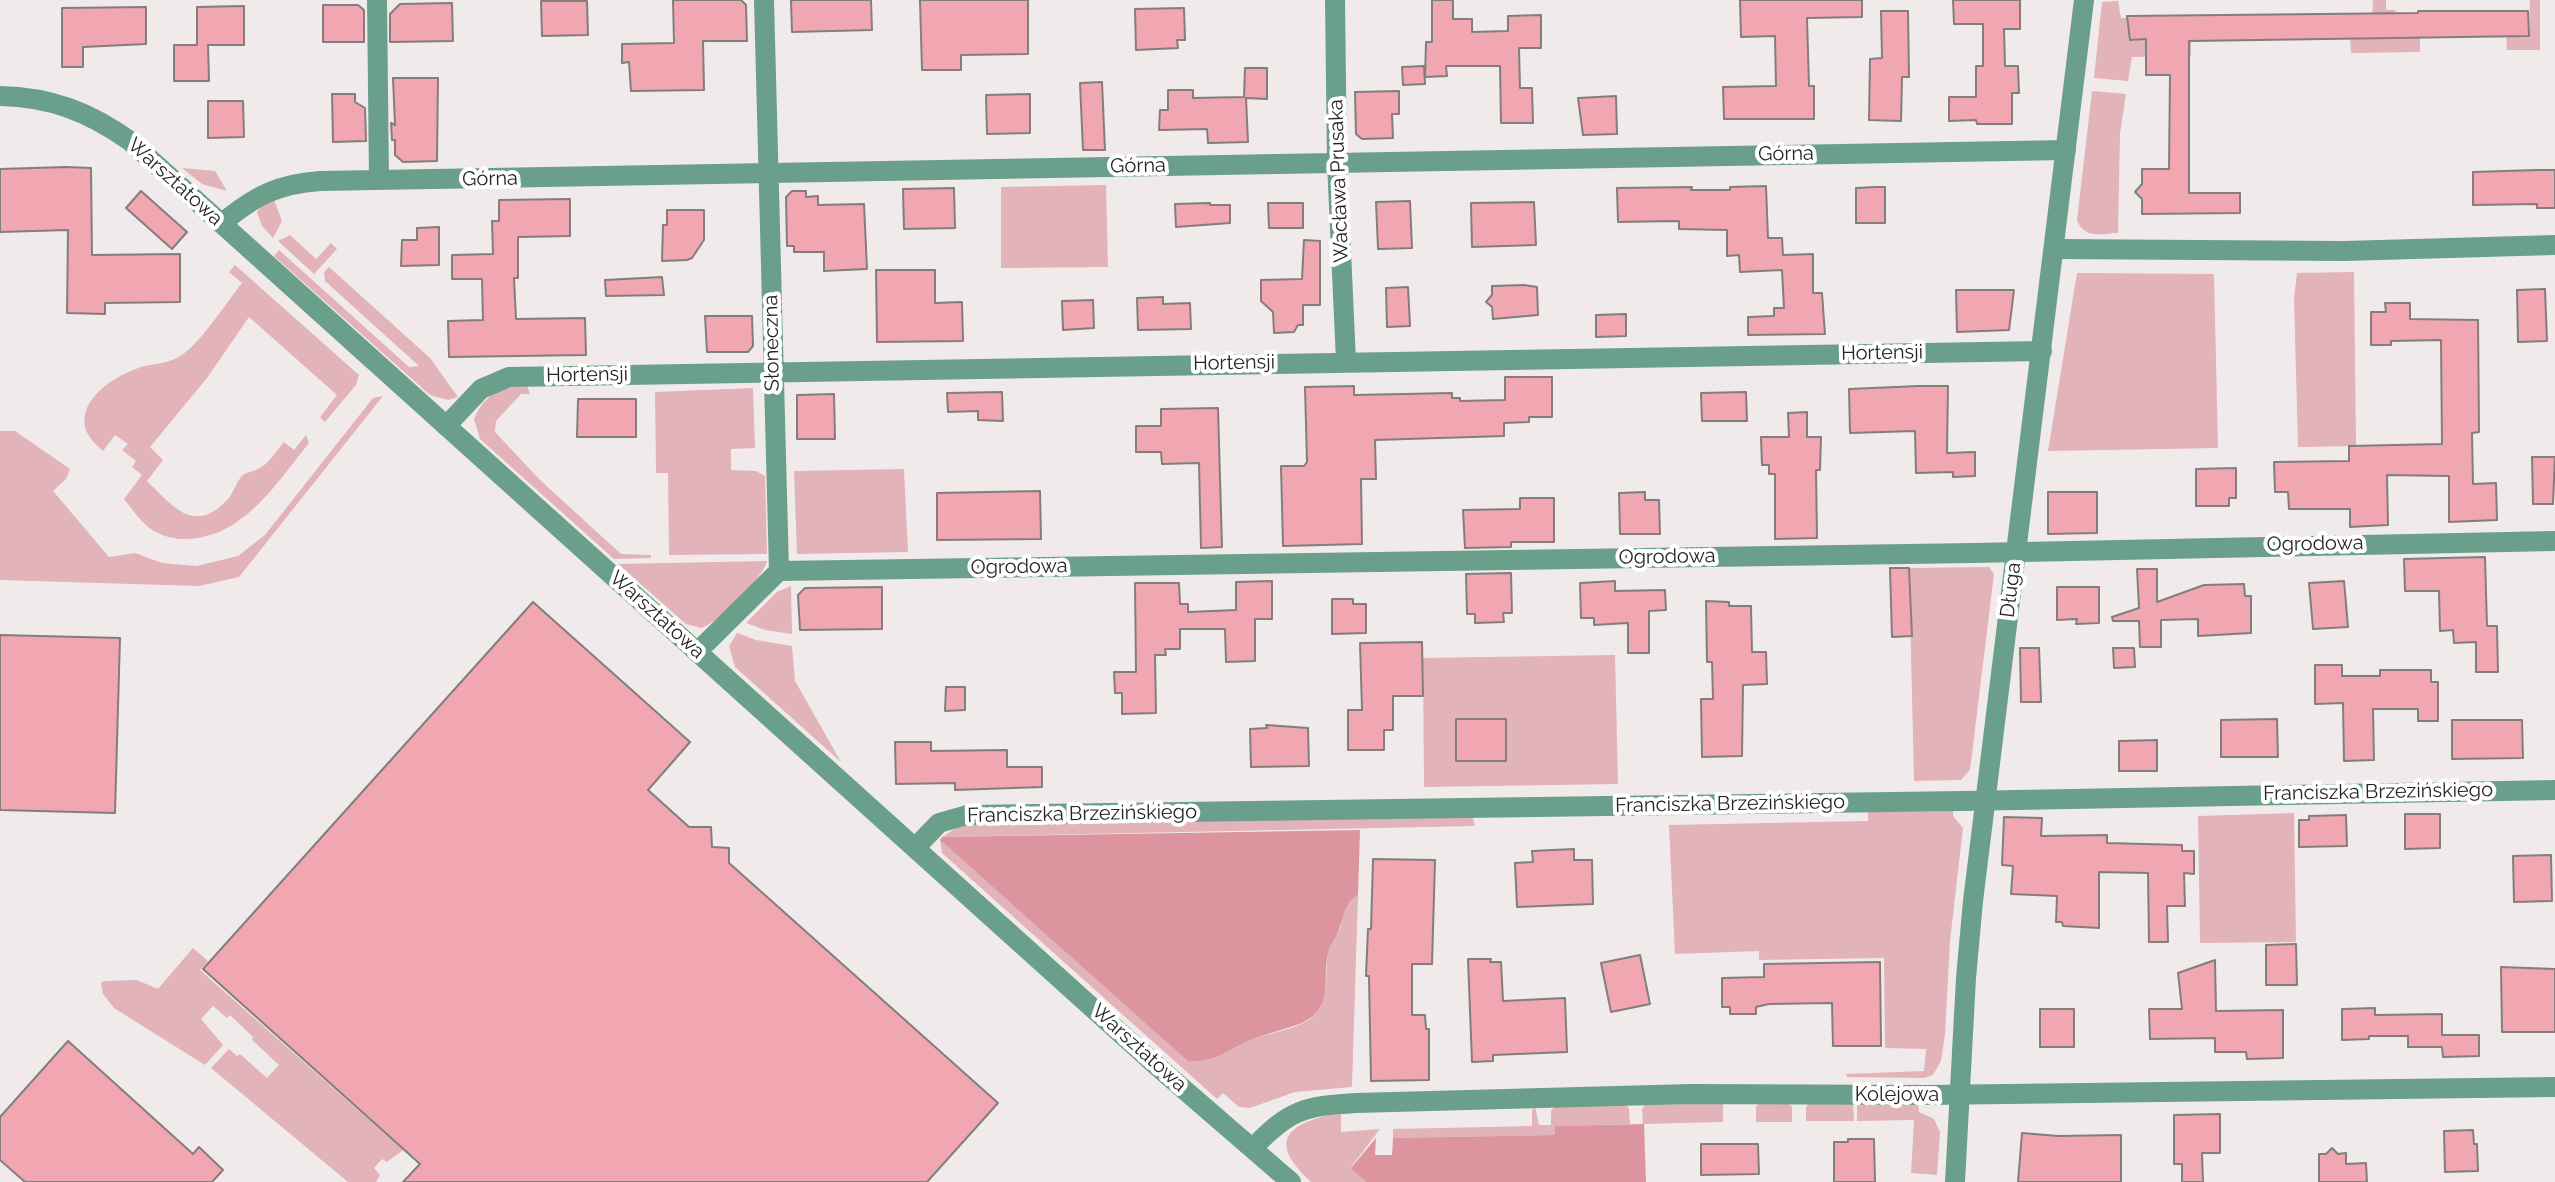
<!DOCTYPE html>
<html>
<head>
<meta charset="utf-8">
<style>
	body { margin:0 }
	canvas { display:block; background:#f1eaea }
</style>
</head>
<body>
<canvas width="2555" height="1182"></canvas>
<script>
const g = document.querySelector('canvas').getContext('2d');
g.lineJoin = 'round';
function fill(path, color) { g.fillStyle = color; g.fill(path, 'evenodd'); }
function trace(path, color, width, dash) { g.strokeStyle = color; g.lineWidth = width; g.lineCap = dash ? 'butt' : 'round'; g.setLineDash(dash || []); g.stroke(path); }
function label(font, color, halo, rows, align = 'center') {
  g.font = font + ' Raleway,sans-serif'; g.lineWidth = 8; g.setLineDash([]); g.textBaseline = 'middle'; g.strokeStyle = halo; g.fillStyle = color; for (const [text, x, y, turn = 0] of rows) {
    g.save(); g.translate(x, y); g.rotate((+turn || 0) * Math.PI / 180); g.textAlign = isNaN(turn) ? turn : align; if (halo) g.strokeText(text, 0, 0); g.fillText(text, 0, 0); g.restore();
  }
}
const green = new Path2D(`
	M2373 0H2386V10H2395L2396 14 2397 38H2420V52L2351 53 2350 39H2371Z
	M2530 0H2540V50H2507L2506 36H2529Z
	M2118 1 2121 18H2127L2130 41 2144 39 2143 21 2170 41H2191V56L2132 57 2128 81 2094 78 2102 2Z
	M2092 91 2126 94 2120 134 2118 233C2101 234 2084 239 2077 220Z
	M182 168 215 171 227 191 202 184Z
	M1106 185 1108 267 1001 268V187Z
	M274 200 282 221 273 238 262 226 257 212 262 206Z
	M290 235 316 259 331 243 337 249 314 274 278 241Z
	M279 250 409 367 419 366 325 281 324 272 329 267 430 358 458 397 448 400 430 395 274 256Z
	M235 265 359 375 356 385 325 422 320 417 337 395 249 317 207 378 150 447 163 460 147 481C173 506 194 536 228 499 234 492 236 483 241 477 246 472 252 472 258 469 269 464 276 451 284 442L294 450 306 435 309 443C275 485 242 540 182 539 171 539 157 534 148 527 139 519 131 508 124 499L142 475 132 467 136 461 122 450 128 444 115 435 103 451C96 445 87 436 85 427 79 397 117 375 141 367 155 363 169 364 182 355 202 341 226 303 242 283L229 272Z
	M2354 272 2356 446 2298 447 2294 298 2297 273Z
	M2077 273 2214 274 2218 448 2048 451Z
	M527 386 530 394H521L496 421 495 432 540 480 621 554 651 555V558L614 559 480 439 474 419C485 393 501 387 527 386Z
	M753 388 755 448 731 449V470L756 471 765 476 767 554 669 555 668 473H656L655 392Z
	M383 396 239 577 199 586 0 580V431H15L70 469 66 479 53 491 109 557 135 553 162 563 197 566 238 556 265 535 373 398Z
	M904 469 908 552 797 554 794 471Z
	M767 561C763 578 717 624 701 628L686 624 618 564Z
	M1989 567 1994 574 1970 770 1961 780 1914 781 1909 568Z
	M791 586 792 634 765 630 746 623 777 592Z
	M737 633 756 640 792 646 795 681 841 762 735 667 729 646Z
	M1615 655 1618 784 1424 787 1423 658Z
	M1953 811V816L1963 828 1950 941 1945 1034 1941 1061 1933 1075 1924 1078 1847 1077 1846 1074 1924 1071 1926 1049 1885 1048 1884 958 1759 960V951L1675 954 1669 825 1868 821V812Z
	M2294 813 2296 942 2200 943 2198 816Z
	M1472 816 1475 826 942 837 961 825Z
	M940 840 1189 1061C1213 1064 1227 1051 1246 1042 1266 1032 1293 1032 1311 1018 1331 1002 1324 977 1328 954 1330 944 1338 936 1341 926 1344 911 1345 904 1358 895L1352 1087 1295 1092 1250 1108 1239 1107 1223 1093 1217 1099 942 853Z
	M193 948 208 961 200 970 403 1150 387 1162 382 1159 374 1168 380 1175 376 1182H348L211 1068 229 1049 237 1056 240 1054 267 1078 279 1065 252 1040 253 1037 230 1015 227 1018 213 1006 201 1019 223 1045 205 1065 114 1008 103 994 101 983 104 981 137 980 158 989Z
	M1723 1103V1122L1643 1124 1642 1109 1645 1105Z
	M1759 1103H1788L1792 1107V1122H1756V1107Z
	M1809 1103H1853L1854 1121H1806V1107Z
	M1857 1104H1918L1919 1112 1934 1119 1940 1132 1937 1175 1911 1173 1914 1120 1857 1121Z
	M1626 1105 1629 1108 1630 1124 1556 1126V1135L1393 1138V1129L1532 1126V1111L1535 1107 1539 1125H1551V1111L1554 1107Z
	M1341 1112V1132L1380 1129 1351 1167 1366 1182H1311C1263 1137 1292 1123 1341 1112Z`);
const forest = new Path2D(`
	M1360 830 1358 895C1344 904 1345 912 1340 927 1338 935 1332 942 1329 950 1320 979 1337 1005 1302 1023 1286 1029 1269 1033 1253 1039 1229 1048 1217 1064 1188 1061L940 840 942 837Z
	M1644 1124 1646 1182H1366L1351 1168 1376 1138 1375 1155H1392L1393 1138 1555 1135V1126Z`);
const building = new Path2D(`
	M673 0H741L746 5 747 41H703L704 90 631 91 629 62 622 63V44L674 43Z
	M791 0H871L872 30 792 32Z
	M920 0H1028V54L961 55V70H922Z
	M1432 0H1453V19H1472V32L1508 31V16L1541 15V48H1519L1520 88H1532L1533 123H1501L1500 66H1446L1447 76 1425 77 1426 42H1432Z
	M1740 0H1862V17L1807 18 1809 86H1814V119H1724L1723 87 1776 86 1775 36 1741 37Z
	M1953 0H2020V29H2004L2005 66H2018L2019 93H2012V124H1977L1976 120 1949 121V97H1976V66H1983V24H1954Z
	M541 1H587L588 35 542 36Z
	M452 3 453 41 390 42V14L400 4Z
	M323 5H358L364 10V42H323Z
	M244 6V45H208L209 81H174V45H197V7Z
	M146 7V44L83 47V67H62V8Z
	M1184 8 1185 40H1177L1178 48 1136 50 1135 9Z
	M1881 11H1908L1909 77H1902L1901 121 1869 120 1870 59 1882 58Z
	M2418 11H2528L2529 36 2189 41V193H2240V213L2142 214V199L2135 192 2142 184V169H2169L2170 75H2146V39L2130 40 2127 16 2418 13Z
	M1424 66 1425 84 1403 85 1402 67Z
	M1245 68H1267V99L1246 98 1248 142 1208 143 1207 129 1159 130 1160 110H1168V90H1193V98L1244 97Z
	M393 78H438L437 161 403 162 395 155V140H392L391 123 395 125Z
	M1102 82 1105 150H1083L1080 83Z
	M1399 91V114H1392L1393 138 1362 139 1356 134 1355 92Z
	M332 94H355V102L365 108 366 141 333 142Z
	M1030 94V133L987 134 986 95Z
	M1616 96 1617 134 1583 135 1578 98Z
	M208 101H243L244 137 208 138Z
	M66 167 91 168 92 255 180 254V302L105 303V314L67 313 68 230 0 232V169Z
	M2537 170H2555V208H2537V204L2473 205V172Z
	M1766 186 1768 238H1782L1783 255 1813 254V293H1822L1825 334 1748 335V317L1774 316V308H1784L1782 270 1740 272 1739 255 1727 256V230L1679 229V221L1618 222 1617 188 1692 187 1691 190H1730V187Z
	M1876 187H1885V223H1856V188Z
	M954 188 955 228 904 229 903 189Z
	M141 191 187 232 172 249 126 208Z
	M792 191H806V197L818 196V205L864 204 867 269 824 271V252H794V246H787L786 197Z
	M570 199V236L518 237V278H514L516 319 585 318 586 355 449 357 448 321 483 320 482 279H452V255L493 254 492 221H499V200Z
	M1410 201 1412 248 1378 249 1376 202Z
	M1534 202 1536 245 1472 247 1471 203Z
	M1210 203V205H1230V223L1176 227 1175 204Z
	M1268 203H1303V228H1269Z
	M667 210H704V240L692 258 687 260 662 261 663 225H667Z
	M439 227V265L401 266 402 240H417V228Z
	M1304 240 1320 241V305H1303V325H1298L1294 332 1274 333 1273 312 1261 301V280L1302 279Z
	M876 270H935V303L962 302 963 341 877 342Z
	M662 277 664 295 606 296 605 280Z
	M1524 285 1537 287 1538 315 1493 319 1492 307 1486 302 1492 295V286Z
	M1408 287 1410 326 1387 327 1386 288Z
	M2545 289 2547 341 2518 342 2517 290Z
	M1956 290H2014L2009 330 1957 332Z
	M1163 297V304L1190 303 1191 329 1138 330 1137 298Z
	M1093 300 1094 328 1063 330 1062 301Z
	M2385 303H2410V319L2478 320 2479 432 2472 433 2473 484 2496 483 2497 520 2449 522V476L2387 475 2388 525 2350 527V509H2289L2288 492H2275L2274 462 2349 461V446L2442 444 2441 340 2391 341V345H2371V312H2386Z
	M1626 314V336L1596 337V315Z
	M705 316H752L753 346 748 352H707Z
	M1505 377H1552V417H1529V422L1504 423V436L1375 440 1376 479H1361L1362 544 1283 546 1281 466H1304L1307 462 1305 387 1354 386V395L1452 393V398H1460V401L1505 400Z
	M1919 386H1948L1947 453 1975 452V476L1953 477V472L1916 473 1915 431 1850 433 1849 389Z
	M1002 392 1003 421 978 420V411L948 412 947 393Z
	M1746 392 1747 421H1702L1701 393Z
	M834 394 835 439H797V395Z
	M578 399H636V437H577Z
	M1218 408 1222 547 1201 548 1199 463 1162 464 1161 452H1136V426H1161V409Z
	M1807 412V437H1821L1820 470H1816L1817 538 1775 539V474H1769V465H1762L1761 437H1789L1788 413Z
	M2532 457H2555L2553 504H2533Z
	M2236 468V498H2229V506H2196V469Z
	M1040 491 1041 539 937 540V493Z
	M1645 492V500H1659L1660 534H1620L1619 493Z
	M2048 492H2097V533L2048 534Z
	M1520 498H1554V542H1511V547L1465 548 1463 510 1520 509Z
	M2485 557 2487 626H2497L2498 672H2476V642L2454 643 2453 630 2440 631 2439 591H2405L2404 559Z
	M1890 568H1909L1912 636 1892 637Z
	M2137 569H2157V602L2204 585 2244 584 2245 596H2251V633L2198 636V619L2161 620V647H2140L2139 621H2113L2112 617 2139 608Z
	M1511 573 1512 613H1503L1504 622 1475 623V614H1467L1466 574Z
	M1272 581V619H1255V661L1226 662 1225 629H1180V649H1165L1166 655H1155L1156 713 1122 714V693H1115L1114 672H1136L1135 583H1179L1180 604H1188V612L1236 610V582Z
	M1615 581V591L1665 590 1666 610 1649 611V653H1628V623L1594 625V618H1581L1580 583Z
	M2344 581 2348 627 2313 629 2309 583Z
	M882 587V629L800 630 798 595 805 588Z
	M2057 587H2099V623L2076 624 2077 619 2057 620Z
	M1332 599H1353V604H1366V633L1332 634Z
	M1706 601 1729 602V606H1751L1752 652H1766L1767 684 1743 685 1742 756 1702 757 1701 699H1713L1712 662H1707Z
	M533 602 690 742 648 790 689 827H711L712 847 729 848V863L998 1103 927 1182H403L420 1164 203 969Z
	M0 635 120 638 115 813 0 810Z
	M1422 642 1423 696H1393V730H1384V750H1348V710H1362L1360 643Z
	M2020 648H2039L2041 702H2021Z
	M2113 648H2134L2135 667 2114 668Z
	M2315 665H2342V676H2380V670H2431V682H2438V721H2418V709H2373L2374 760 2344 761 2343 703 2315 704Z
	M946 687H965V710L945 711Z
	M1456 719H1506V761H1456Z
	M2277 719 2278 757H2221V720Z
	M2452 720H2522L2523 758 2452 759Z
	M1266 725 1308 728 1309 766 1251 767 1250 729 1267 728Z
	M2157 740V771H2119V741Z
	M895 742H931V751L1007 750V767H1042V787L955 790V783L896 784Z
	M2405 814H2440V848L2405 849Z
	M2346 815 2347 846 2299 847V820H2309V816Z
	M2004 817 2042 818 2041 836 2107 835V843L2182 845V851H2194V874L2184 873 2185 906H2167L2168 942H2149L2148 873 2099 872V928L2063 926 2062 922H2056L2057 896 2011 894 2013 866 2002 865Z
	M1574 849V860H1592L1593 904 1517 907 1515 863 1533 862 1532 851Z
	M2551 855 2552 901 2514 902 2513 856Z
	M1373 859 1435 860 1432 964H1412V1015H1425L1426 1029H1429V1080L1371 1081 1369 976H1366L1368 929H1371Z
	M2296 944 2297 985H2266V945Z
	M1640 955 1650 1004 1611 1012 1601 963Z
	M1468 959H1491L1490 962H1501L1503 1001 1565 998 1567 1052 1493 1055V1061L1472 1062Z
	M2215 960 2216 1011 2283 1010V1058L2247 1059 2246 1052H2215V1038L2150 1039 2149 1009H2182L2178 973Z
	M1880 962 1881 1046H1833L1832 1003 1769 1004 1756 1007V1014H1730V1007H1722V978L1764 977V964Z
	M2501 967 2555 969V1032H2502Z
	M2375 1008V1015L2442 1014V1035H2479V1056L2443 1057 2442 1047H2408V1036H2369V1039L2342 1040V1009Z
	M2040 1009H2074V1047H2040Z
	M68 1041 193 1154 199 1147 223 1170 212 1182H25L0 1160V1117Z
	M2220 1114V1153H2202L2203 1182H2182V1164H2174V1115Z
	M2473 1130 2474 1144H2477L2478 1171 2445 1172 2444 1131Z
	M2022 1133 2058 1136 2121 1135V1182H2018Z
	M1848 1139H1874L1875 1182H1834V1142H1848Z
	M1701 1144H1758L1759 1174 1701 1175Z
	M2332 1148 2338 1154 2346 1153V1164L2366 1163 2367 1182H2319V1154H2326Z`);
const minor = new Path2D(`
	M377 0 379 180
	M764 0 779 571
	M1335 0 1337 163 1346 361
	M222 223C255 196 277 184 320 181L2066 150
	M2054 249 2344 251 2555 245
	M446 426 481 389 509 377 2042 351
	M779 571 1974 553 2555 541
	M697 652 779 571
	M916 847 939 823 967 815 1963 801 2555 790
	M1253 1148C1289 1110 1304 1106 1356 1103L1691 1094 1928 1095 2555 1087`);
const tertiary = new Path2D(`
	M0 96C51 97 89 112 130 141L1158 1067 1291 1182
	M1955 1182 1966 978 1973 901 2084 0`);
const streetNames = [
	["Górna",1786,154,-1],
	["Górna",1138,166,-1],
	["Górna",490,179,-1],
	["Wacława Prusaka",1339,181,-92],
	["Warsztatowa",175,182,42],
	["Słoneczna",772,343,-91],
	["Hortensji",1882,353,-1],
	["Hortensji",1234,363,-1],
	["Hortensji",587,375,-1],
	["Ogrodowa",2315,544,-1],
	["Ogrodowa",1667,557,-1],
	["Ogrodowa",1019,567,-1],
	["Długa",2011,590,-83],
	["Warsztatowa",657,615,42],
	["Franciszka Brzezińskiego",2378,792,-1],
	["Franciszka Brzezińskiego",1730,804,-1],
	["Franciszka Brzezińskiego",1082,814,-1],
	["Warsztatowa",1139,1048,42],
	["Kolejowa",1897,1095]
];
fill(green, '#e2b3b9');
fill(forest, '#dc949f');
fill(building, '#f1a7b1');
trace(building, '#847d7e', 2);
trace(minor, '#6aa08b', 20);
trace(tertiary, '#6aa08b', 20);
label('20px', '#272424', '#fff', streetNames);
</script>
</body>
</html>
